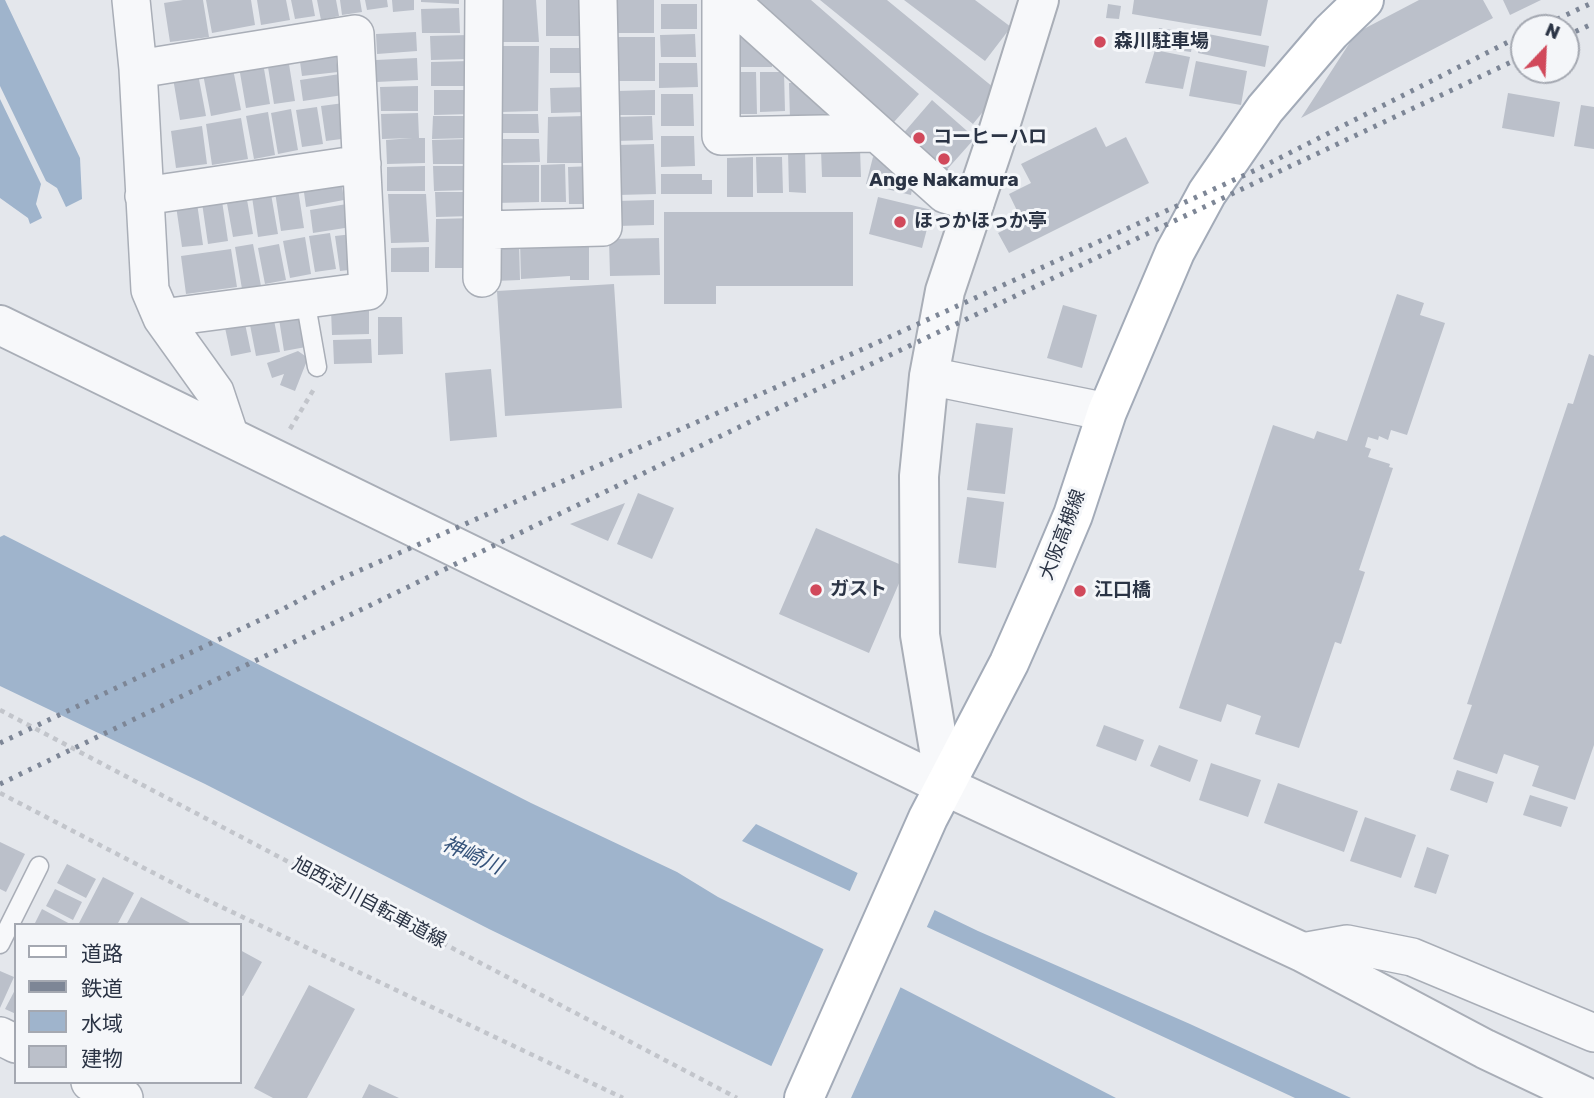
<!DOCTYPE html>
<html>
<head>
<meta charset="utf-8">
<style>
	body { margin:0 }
	#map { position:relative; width:1594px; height:1098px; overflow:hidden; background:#e4e7ec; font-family:Rubik,"Noto Sans JP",sans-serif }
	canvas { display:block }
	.legend { position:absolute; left:14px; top:923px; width:228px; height:161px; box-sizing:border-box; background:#f4f6f9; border:2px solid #a4a8b1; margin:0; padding:9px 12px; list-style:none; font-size:21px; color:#2b3445 }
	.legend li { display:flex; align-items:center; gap:14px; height:35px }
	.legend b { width:35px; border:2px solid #a4a8b1 }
	.north { position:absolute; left:1510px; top:14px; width:70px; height:70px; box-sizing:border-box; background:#f4f6f9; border:2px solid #a4a8b1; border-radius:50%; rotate:23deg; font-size:19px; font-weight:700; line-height:28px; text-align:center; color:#2b3445 }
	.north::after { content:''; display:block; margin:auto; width:24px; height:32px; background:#d1495b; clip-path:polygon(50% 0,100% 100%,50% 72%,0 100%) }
</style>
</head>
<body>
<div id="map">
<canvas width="1594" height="1098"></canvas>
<ul class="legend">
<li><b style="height:9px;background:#fff"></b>道路</li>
<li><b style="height:9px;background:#7d8696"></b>鉄道</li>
<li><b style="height:19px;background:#9fb4cc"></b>水域</li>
<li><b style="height:19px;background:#bbc0ca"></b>建物</li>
</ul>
<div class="north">N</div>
</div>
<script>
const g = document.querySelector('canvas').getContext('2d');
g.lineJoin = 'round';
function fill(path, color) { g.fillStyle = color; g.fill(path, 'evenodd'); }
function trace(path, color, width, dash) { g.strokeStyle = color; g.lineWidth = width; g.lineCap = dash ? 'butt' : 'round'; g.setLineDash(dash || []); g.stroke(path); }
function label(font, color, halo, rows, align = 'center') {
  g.font = font + ' Rubik,"Noto Sans JP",sans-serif'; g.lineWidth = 6; g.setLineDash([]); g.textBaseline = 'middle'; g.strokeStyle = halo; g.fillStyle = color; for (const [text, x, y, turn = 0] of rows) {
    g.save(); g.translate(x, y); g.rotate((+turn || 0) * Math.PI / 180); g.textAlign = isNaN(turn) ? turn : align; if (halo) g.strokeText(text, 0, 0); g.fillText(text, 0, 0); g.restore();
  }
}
const water = new Path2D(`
	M0 0H5L80 158 82 199 66 207 57 188 46 181 0 86Z
	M0 99 41 184 36 204 42 218 30 224 28 218 0 198Z
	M4 535 531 803 677 872 718 897 896 985 1116 1098H837L489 929 205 784 0 686V537Z
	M756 824 978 931 1190 1024 1351 1098H1295L742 841Z`);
const pier = new Path2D(`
	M859 870 936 907 925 931 848 895Z
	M825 946 902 984 851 1098H829L770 1069Z`);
const building = new Path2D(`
	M183 0H203L209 37 170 42 164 3Z
	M206 0H251L255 25 212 33Z
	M257 0H286L290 20 261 25Z
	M291 0H312L315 16 295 19Z
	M317 0H336L339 16 321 20Z
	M340 0H360L362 12 342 15Z
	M365 0H387L388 7 367 10Z
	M392 0H414V10L393 12Z
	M421 0H459V4L421 2Z
	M499 0H536L539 42H501Z
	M546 0H589V36H546Z
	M612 0H654V33H612Z
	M754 0H811L919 94 894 122Z
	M820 0H887L999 92 973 124Z
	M904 0H975L1011 27 985 61Z
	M1134 0H1268L1261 36 1132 14Z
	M1419 0H1483L1493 18 1301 118 1356 33Z
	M1503 0H1541L1510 15Z
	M661 4H697V29H661Z
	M1108 4 1121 6 1119 19 1106 18Z
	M459 8 460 33H422L421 9Z
	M1159 28 1194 33 1191 52 1156 47Z
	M416 32 417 51 377 54 376 34Z
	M1203 33 1269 46 1265 67 1198 53Z
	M695 34 696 57H661L660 35Z
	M468 35 469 59 431 60 430 36Z
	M753 35 760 44 761 56H772V67H737L736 36Z
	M612 37H655V81H612Z
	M502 46H539L538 111 500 112Z
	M550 48H587L588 73H550Z
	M1155 50 1190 57 1183 89 1145 83Z
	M335 51 338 72 302 76 299 55Z
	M288 58 295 101 274 104 267 61Z
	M417 58 418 80 376 82V60Z
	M469 61V86H431V62Z
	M1196 61 1247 71 1241 105 1189 96Z
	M263 63 270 104 246 108 239 67Z
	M659 63H697L698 87 659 88Z
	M233 69 241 110 211 116 203 74Z
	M735 72H756L757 114H735Z
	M760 72H784L785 111 760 112Z
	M198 74 206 116 180 120 173 78Z
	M340 74 343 95 303 101 300 80Z
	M789 83H806L814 91V102L825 101 826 119H790Z
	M418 86V111H381L380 87Z
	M588 87 589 112 551 113 550 88Z
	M434 90H471L472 114 434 115Z
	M655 90V115H618L617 91Z
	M1508 93 1560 102 1554 137 1502 128Z
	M661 94H693L694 126H661Z
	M932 100 975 138 944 173 901 136Z
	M344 103 349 138 326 141 321 106Z
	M1581 105 1594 107V149L1574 146Z
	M317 107 323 144 302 147 296 110Z
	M291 109 298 150 278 154 271 113Z
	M268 112 275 155 254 159 246 116Z
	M418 113 419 138H425V163L387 164 386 140 413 138 382 139 381 114Z
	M501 114H538L539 133H501Z
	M433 116H470V138L432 139Z
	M586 116 584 163H547L548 117Z
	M652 116 653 140 615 141V117Z
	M241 118 248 159 212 165 206 124Z
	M202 126 207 164 176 168 171 131Z
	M1096 127 1106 147 1126 137 1149 183 1009 253 998 233 1022 221 1009 194 1031 183 1021 164Z
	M661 136H694L695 166 661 167Z
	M470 139 471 164H433L432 140Z
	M502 139H539L540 162 503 163Z
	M654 144 656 194 618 195 617 145Z
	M860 149 861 177H822L821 150Z
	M805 150 806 193 789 192 788 151Z
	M753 157V197H727V158Z
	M756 157H782L783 193H757Z
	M873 157 896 162 893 173 914 178 911 195 866 184Z
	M565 164 566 202H541V165Z
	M495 165H539V202L495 203Z
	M425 166V191H387V167Z
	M433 166H471L472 190 434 191Z
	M593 166 594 204H569L568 167Z
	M661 174H702V180H712V194H661Z
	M341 179 344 200 306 207 303 185Z
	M298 189 304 228 281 231 275 192Z
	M435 192H473V216L436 217Z
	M246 194 253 234 233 237 226 198Z
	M271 194 278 234 258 237 252 197Z
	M388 194H426L429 242 391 243Z
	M878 197 932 210 922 248 869 234Z
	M654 200V225L617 226 616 201Z
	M222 201 228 241 208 244 202 203Z
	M197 203 203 245 182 247 176 206Z
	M347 204 351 227 313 233 310 210Z
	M664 212H853V286H716V304H664Z
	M474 218V242L464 243H473V268H435L436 219Z
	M330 233 336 269 315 272 309 236Z
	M353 234 358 269 340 271 335 236Z
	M305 237 311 274 290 278 283 241Z
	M659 238 660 275 610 276 609 239Z
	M520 241 589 242V280H570V276L521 279Z
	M495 243H519L520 280 495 281Z
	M253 244 261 286 242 289 235 247Z
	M279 244 286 280 265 284 258 248Z
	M429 247V272H391V248Z
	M231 249 237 287 186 294 181 256Z
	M614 284 622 408 505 416 497 291Z
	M1397 294 1424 303 1420 315 1445 323 1407 435 1391 430 1388 440 1379 436 1378 440 1368 437 1365 447 1371 449 1368 457 1390 464 1389 467 1393 468 1359 570 1365 572 1341 644 1335 642 1299 748 1255 734 1261 716 1227 704 1221 722 1179 708 1273 425 1314 439 1317 431 1347 441Z
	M1063 305 1097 315 1082 368 1047 358Z
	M369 309V334L332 335 331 310Z
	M302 316 306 347 284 351 279 319Z
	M378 317H402L403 354 378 355Z
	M244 319 251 352 231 356 224 323Z
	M274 320 280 352 256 356 250 325Z
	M371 339 372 363 334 364 333 340Z
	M298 351 308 358 295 391 280 385 284 374 272 378 267 363Z
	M1589 354 1594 356V745L1575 800 1532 786 1539 766 1504 754 1497 774 1453 759 1472 705 1467 704 1568 403 1573 404Z
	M491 369 497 437 450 441 445 373Z
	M976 423 1013 428 1005 494 967 490Z
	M638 493 674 508 652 559 617 544Z
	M967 497 1004 502 996 568 958 563Z
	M625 503 608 541 570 524Z
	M816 528 906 567 869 653 779 614Z
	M1104 725 1144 740 1136 761 1096 746Z
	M1159 745 1198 760 1190 782 1150 766Z
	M1211 763 1261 780 1248 817 1199 800Z
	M1457 770 1494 782 1487 803 1450 790Z
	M1278 783 1358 811 1344 852 1264 823Z
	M1530 795 1568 807 1561 827 1523 815Z
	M1365 817 1416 835 1401 878 1350 861Z
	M0 842 25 854 6 892 0 889Z
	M1427 847 1449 855 1436 894 1414 887Z
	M67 864 96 879 86 898 57 883Z
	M103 877 134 893 117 925H78Z
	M55 889 82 902 73 920 46 906Z
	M141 897 190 923 189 925H126Z
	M42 909 72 925H34Z
	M240 950 262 962 243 996 240 995Z
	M0 971 14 977 0 1008Z
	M309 985 355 1009 307 1098H273L254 1088Z
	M16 988V1014L5 1009Z
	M369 1084 399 1098H362Z`);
const path = new Path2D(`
	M290 429 314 389
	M0 710 737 1098
	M0 793 190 892 623 1098`);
const service = new Path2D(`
	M305 299 317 367
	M0 944 39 866`);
const minor = new Path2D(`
	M131 0 138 69 150 290 162 318 215 392 230 437
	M721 0V136L874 133
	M729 0 945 194 975 203
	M138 69 355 34 368 291 162 318
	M144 196 362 164
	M483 230 603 227 598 0
	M482 278 484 0
	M929 376 1107 412
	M1302 952 1347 944 1412 957 1594 1033
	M0 1036 16 1044
	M90 1082 124 1098`);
const tertiary = new Path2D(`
	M0 325 945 786 1302 952 1485 1049 1588 1098
	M945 786 920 635 919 476 929 376 945 291 995 142 1039 0`);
const primary = new Path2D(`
	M804 1098 928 818 1009 663 1046 579 1073 515 1107 412 1175 252 1207 193 1265 109 1331 32 1364 0`);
const rail = new Path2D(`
	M1538 28 1594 2
	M1566 36 1594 23
	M0 743 283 609 340 579 863 349 1258 169 1524 34
	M0 784 816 390 1524 56`);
const markers = [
	[1100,42,7,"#d1495b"],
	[919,138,7,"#d1495b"],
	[944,159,7,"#d1495b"],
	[900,222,7,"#d1495b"],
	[816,590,7,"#d1495b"],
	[1080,591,7,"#d1495b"]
];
const poiNames = [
	["森川駐車場",1114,42],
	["コーヒーハロ",933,138],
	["Ange Nakamura",944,181,"center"],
	["ほっかほっか亭",914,222],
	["ガスト",830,590],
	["江口橋",1094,591]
];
const streetNames = [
	["大阪高槻線",1063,535,-69],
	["旭西淀川自転車道線",369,903,28]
];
const waterNames = [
	["神崎川",472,856,24]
];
fill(water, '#9fb4cc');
fill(pier, '#e4e7ec');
fill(building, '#bbc0ca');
trace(service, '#a9aeb7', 21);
trace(minor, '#a9aeb7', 40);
trace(tertiary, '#a9aeb7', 42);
trace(primary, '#a3abb8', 42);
trace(path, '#c2c5cb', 4.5, [5, 5]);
trace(service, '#f7f8fa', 18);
trace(minor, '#f7f8fa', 37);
trace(tertiary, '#f7f8fa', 38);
trace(primary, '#fff', 38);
trace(rail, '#7d8696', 5, [3.5, 7]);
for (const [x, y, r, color] of markers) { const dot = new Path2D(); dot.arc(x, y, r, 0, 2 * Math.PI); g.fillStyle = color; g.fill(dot); trace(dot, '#f4f6f9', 2.5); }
label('bold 19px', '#2b3445', '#f4f6f9', poiNames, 'left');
label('19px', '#2b3445', '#f4f6f9', streetNames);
label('italic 21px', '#34527a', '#f4f6f9', waterNames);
</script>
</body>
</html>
